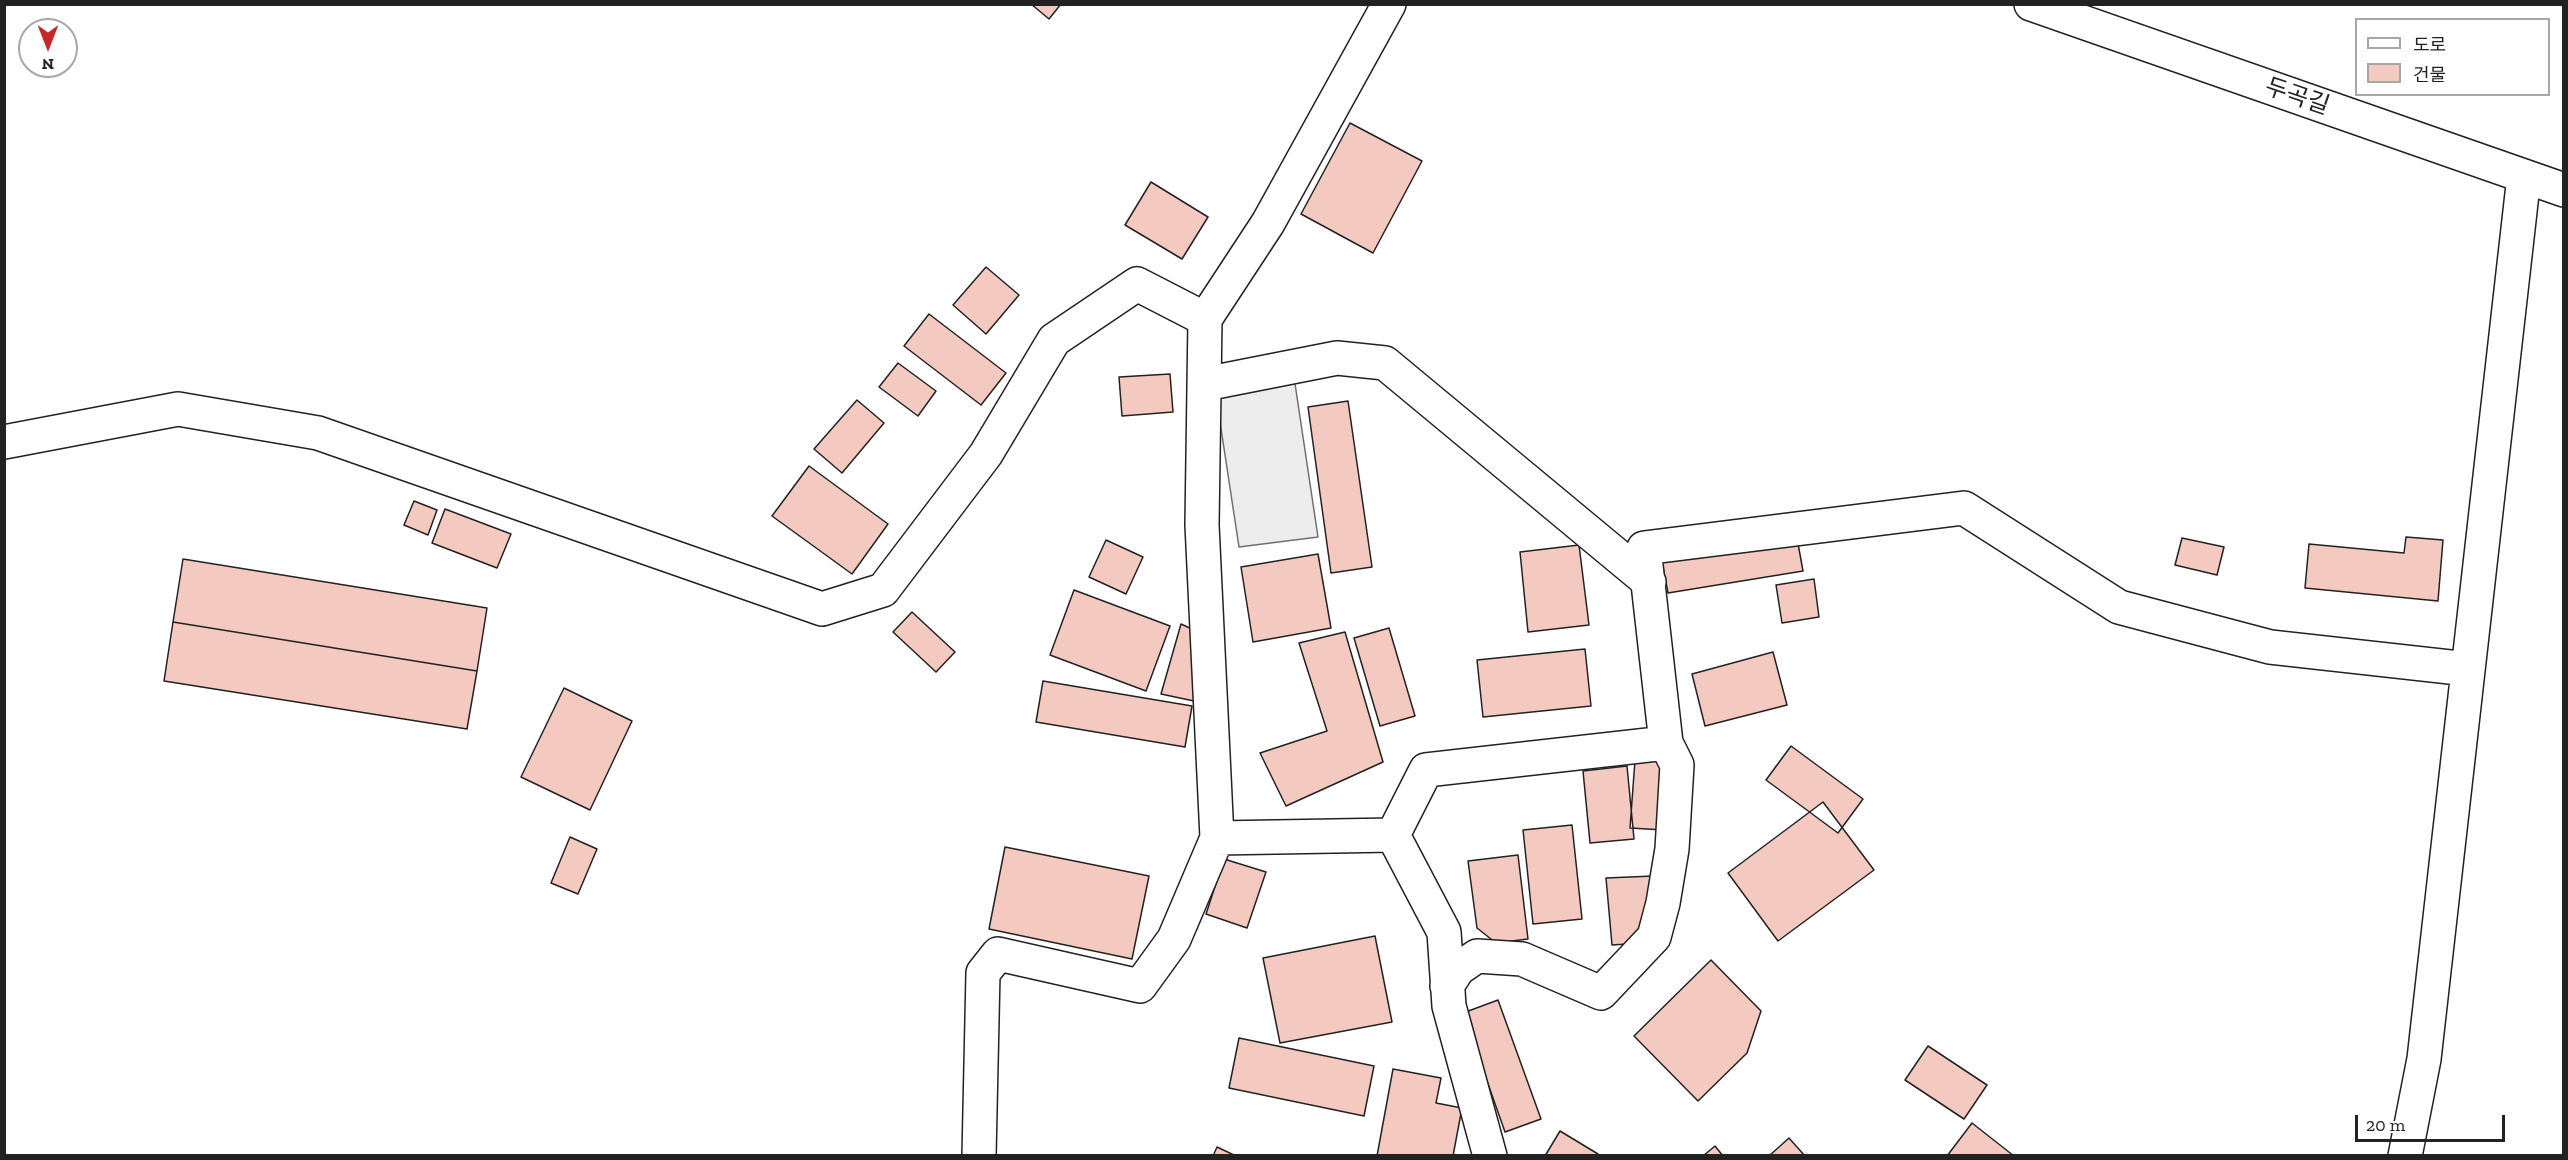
<!DOCTYPE html>
<html>
<head>
<meta charset="utf-8">
<style>
	body { margin:0 }
	#map { position:relative; width:2568px; height:1160px; overflow:hidden; background:#fff; font-family:"Zilla Slab","Noto Sans KR",serif }
	canvas { display:block }
	.frame { position:absolute; inset:0; border:6px solid #222; pointer-events:none }
	.legend { position:absolute; left:2355px; top:18px; width:195px; height:78px; box-sizing:border-box; background:#fff; border:2px solid #a7a7a7; margin:0; padding:8px 10px; list-style:none; font-size:18px; color:#222 }
	.legend li { display:flex; align-items:center; gap:12px; height:30px }
	.legend b { width:30px; border:2px solid #a7a7a7 }
	.north { position:absolute; left:18px; top:18px; width:60px; height:60px; box-sizing:border-box; background:#fff; border:2px solid #a7a7a7; border-radius:50%; rotate:180deg; font-size:16px; font-weight:700; line-height:24px; text-align:center; color:#222 }
	.north::after { content:''; display:block; margin:auto; width:21px; height:27px; background:#c62828; clip-path:polygon(50% 0,100% 100%,50% 72%,0 100%) }
	.scale { position:absolute; left:2355px; top:1115px; width:150px; height:27px; box-sizing:border-box; border:3px solid #222; border-top:0; padding-left:8px; font-size:18px; line-height:21px; white-space:nowrap; color:#222; -webkit-text-stroke:4px #fff; paint-order:stroke }
</style>
</head>
<body>
<div id="map">
<canvas width="2568" height="1160"></canvas>
<div class="frame"></div>
<ul class="legend">
<li><b style="height:8px;background:#fff"></b>도로</li>
<li><b style="height:16px;background:#f3c9c0"></b>건물</li>
</ul>
<div class="north">N</div>
<div class="scale">20 m</div>
</div>
<script>
const g = document.querySelector('canvas').getContext('2d');
g.lineJoin = 'round';
function fill(path, color) { g.fillStyle = color; g.fill(path, 'evenodd'); }
function trace(path, color, width, dash) { g.strokeStyle = color; g.lineWidth = width; g.lineCap = dash ? 'butt' : 'round'; g.setLineDash(dash || []); g.stroke(path); }
function label(font, color, halo, rows, align = 'center') {
  g.font = font + ' "Zilla Slab","Noto Sans KR",serif'; g.lineWidth = 4.5; g.setLineDash([]); g.textBaseline = 'middle'; g.strokeStyle = halo; g.fillStyle = color; for (const [text, x, y, turn = 0] of rows) {
    g.save(); g.translate(x, y); g.rotate((+turn || 0) * Math.PI / 180); g.textAlign = isNaN(turn) ? turn : align; if (halo) g.strokeText(text, 0, 0); g.fillText(text, 0, 0); g.restore();
  }
}
const parking = new Path2D(`
	M1294 377 1318 537 1239 547 1215 389Z`);
const building = new Path2D(`
	M1031 4H1061L1049 19Z
	M1350 123 1422 161 1373 253 1301 214Z
	M1151 182 1208 217 1182 259 1125 225Z
	M986 267 1019 295 986 334 953 305Z
	M929 314 1006 373 981 405 904 346Z
	M898 363 936 391 918 416 879 387Z
	M1170 374 1173 412 1122 416 1119 377Z
	M857 400 884 423 842 473 814 449Z
	M1348 401 1372 567 1331 573 1308 407Z
	M809 466 888 524 852 574 772 516Z
	M414 501 437 510 428 535 404 525Z
	M445 509 511 534 497 568 432 543Z
	M2406 537 2443 540 2438 601 2305 588 2309 544 2404 553Z
	M1797 538 1803 571 1668 593 1662 562Z
	M2182 538 2224 547 2217 575 2175 565Z
	M1106 540 1143 557 1126 594 1089 577Z
	M1579 545 1589 625 1528 632 1520 552Z
	M1318 554 1331 628 1253 642 1241 567Z
	M183 559 487 608 477 671 173 622Z
	M1814 579 1819 617 1782 623 1776 585Z
	M1074 590 1170 626 1146 691 1050 655Z
	M912 612 955 652 936 672 893 632Z
	M173 622 477 671 467 729 164 681Z
	M1181 624 1196 631 1194 701 1161 694Z
	M1389 628 1415 716 1380 726 1354 638Z
	M1345 632 1383 762 1286 806 1260 753 1327 731 1299 643Z
	M1585 649 1591 706 1483 717 1477 660Z
	M1773 652 1787 705 1705 726 1692 674Z
	M1043 681 1192 706 1185 747 1036 722Z
	M564 688 632 721 590 810 521 777Z
	M1791 746 1863 799 1838 833 1766 780Z
	M1635 760 1668 762 1664 830 1630 828Z
	M1627 766 1634 839 1590 843 1583 771Z
	M1823 802 1874 870 1778 941 1728 873Z
	M1572 825 1582 919 1533 924 1523 830Z
	M570 837 597 849 578 894 551 883Z
	M1005 847 1149 876 1132 959 989 929Z
	M1518 855 1528 939 1496 943 1477 928 1468 861Z
	M1224 859 1266 872 1247 928 1206 914Z
	M1653 876 1642 943 1612 945 1606 878Z
	M1375 936 1392 1022 1280 1043 1263 958Z
	M1711 960 1761 1011 1747 1053 1698 1101 1634 1036Z
	M1498 1000 1541 1119 1505 1132 1463 1013Z
	M1239 1038 1374 1066 1364 1116 1229 1088Z
	M1928 1046 1987 1085 1964 1119 1905 1080Z
	M1393 1069 1441 1078 1436 1103 1462 1108 1453 1156H1377Z
	M1972 1123 2014 1156H1947Z
	M1560 1131 1598 1154 1597 1156H1545Z
	M1789 1138 1805 1156H1769Z
	M1715 1146 1723 1156H1703Z
	M1217 1147 1236 1156H1213Z`);
const minor = new Path2D(`
	M1389 4 1268 223 1205 319 1202 525 1217 838 1393 835 1444 932 1449 1006 1490 1156
	M2031 4 2564 190
	M1205 384 1337 358 1385 363 1649 582
	M4 442 178 409 318 433 822 609 883 590 986 454 1054 340 1137 284 1205 319
	M1393 835 1426 770 1666 743 1644 548 1964 508 2119 607 2270 647 2468 669
	M1447 986 1458 969 1477 956 1522 959 1601 993 1654 937 1663 903 1672 849 1677 765 1666 743
	M979 1156 983 973 998 954 1140 986 1174 939 1217 838
	M2405 1156 2424 1059 2524 176`);
const streetNames = [
	["두곡길",2297,97,19]
];
fill(parking, '#ededed');
trace(parking, '#6f6f6f', 1.5);
fill(building, '#f3c9c0');
trace(building, '#222', 1.5);
trace(minor, '#222', 36);
trace(minor, '#fff', 33);
label('24px', '#222', '#fff', streetNames);
</script>
</body>
</html>
